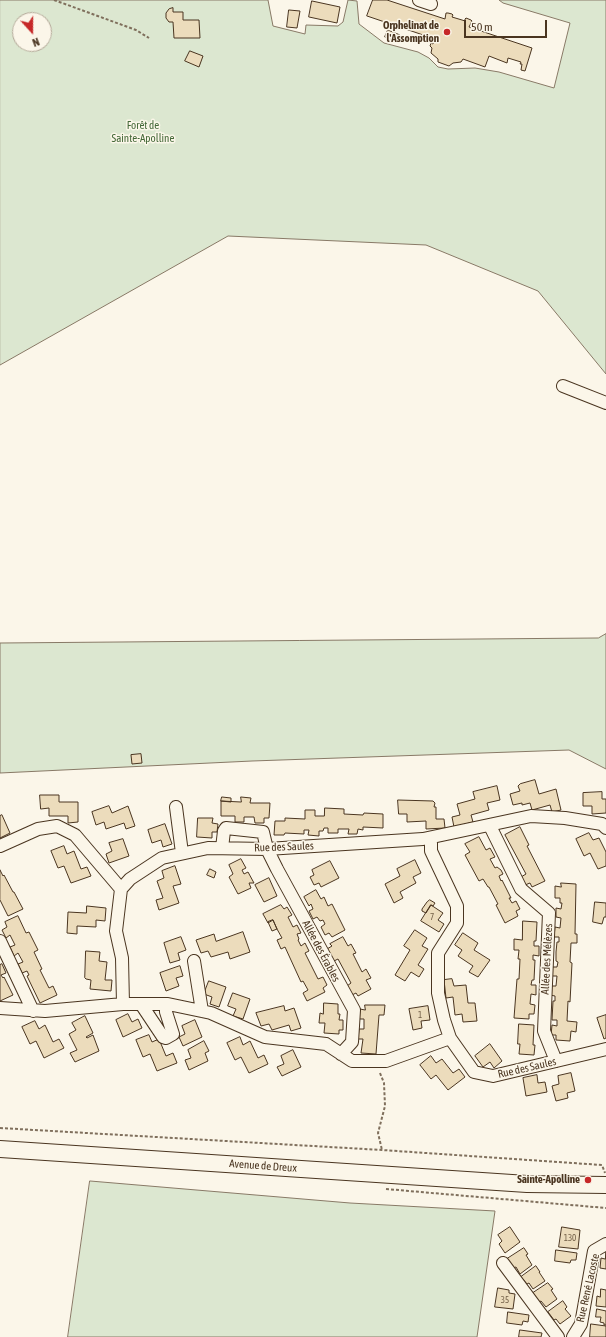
<!DOCTYPE html>
<html>
<head>
<meta charset="utf-8">
<style>
	body { margin:0 }
	#map { position:relative; width:606px; height:1337px; overflow:hidden; background:#fbf6e9; font-family:"Asap Condensed",sans-serif }
	canvas { display:block }
	.north { position:absolute; left:12px; top:12px; width:40px; height:40px; box-sizing:border-box; background:#fbf6e9; border:1px solid #b4a999; border-radius:50%; rotate:159deg; font-size:11px; font-weight:700; line-height:16px; text-align:center; color:#4a3520 }
	.north::after { content:''; display:block; margin:auto; width:14px; height:18px; background:#c62828; clip-path:polygon(50% 0,100% 100%,50% 72%,0 100%) }
	.scale { position:absolute; left:464px; top:20px; width:83px; height:18px; box-sizing:border-box; border:2px solid #4a3520; border-top:0; padding-left:5px; font-size:12px; line-height:14px; white-space:nowrap; color:#4a3520; -webkit-text-stroke:3px #fbf6e9; paint-order:stroke }
</style>
</head>
<body>
<div id="map">
<canvas width="606" height="1337"></canvas>
<div class="north">N</div>
<div class="scale">50 m</div>
</div>
<script>
const g = document.querySelector('canvas').getContext('2d');
g.lineJoin = 'round';
function fill(path, color) { g.fillStyle = color; g.fill(path, 'evenodd'); }
function trace(path, color, width, dash) { g.strokeStyle = color; g.lineWidth = width; g.lineCap = dash ? 'butt' : 'round'; g.setLineDash(dash || []); g.stroke(path); }
function label(font, color, halo, rows, align = 'center') {
  g.font = font + ' "Asap Condensed",sans-serif'; g.lineWidth = 3; g.setLineDash([]); g.textBaseline = 'middle'; g.strokeStyle = halo; g.fillStyle = color; for (const [text, x, y, turn = 0] of rows) {
    g.save(); g.translate(x, y); g.rotate((+turn || 0) * Math.PI / 180); g.textAlign = isNaN(turn) ? turn : align; if (halo) g.strokeText(text, 0, 0); g.fillText(text, 0, 0); g.restore();
  }
}
const green = new Path2D(`
	M0 0H268L273 26 305 34 306 25 338 26 343 22 348 0 357 1 359 24 384 43 418 52 429 58 438 67 448 69 475 68 499 72 554 88 570 23 503 3 499 0H606V374L538 291 426 245 228 236 0 365ZM20 20H44V44H20Z
	M606 634V769L569 750 252 761 0 773V643L598 638Z
	M90 1181 350 1203 495 1211 477 1337H68Z`);
const building = new Path2D(`
	M373 0H387L445 19 446 13H448L452 14 453 15 452 17 462 20 465 21V19L466 18 471 20 472 21 469 27 532 48 525 71 521 70 522 64H520L521 62 508 58 507 63 489 56 485 67 463 59 461 62 453 63 449 66 438 62V59L431 53 432 48 430 46 431 43 433 44 435 39 367 16Z
	M312 1 340 7 337 23 309 17Z
	M173 8V12H183V20H199L200 38H174L173 22H169L166 18V13L169 9Z
	M289 10 300 11 297 28 287 27Z
	M388 30 400 35 397 42 385 37Z
	M190 51 203 56 199 67 185 61Z
	M141 754 142 763 132 764 131 755Z
	M535 780 539 794 556 789 561 810 552 812 550 805 532 810 530 803 522 805V803L513 805 510 794 520 791 518 786 520 784Z
	M497 786 500 800 487 803 489 810 471 815 473 822 454 827 452 817 460 815 457 804 475 799 473 792Z
	M602 792V799H606V813L592 814V806H583V793Z
	M40 795H59V802H78V822L68 823V816H49V808L41 809Z
	M222 797 231 798V802L221 801Z
	M241 797 251 798 250 803H270L269 818H264V823H255L254 817H244V822H235V816H221V801L241 802Z
	M398 800 433 801 435 803 434 807H436V819H444L445 828 426 829V821L407 822V814H399Z
	M109 806 112 813 128 806 135 826 126 829 124 823 106 829 104 822 96 825 92 812Z
	M325 808 344 809V814L363 815 364 813 383 814V828L363 827V830L358 829 357 834H348L349 829H338V833H328V828H324L323 831H319V836L308 835 309 830H304V834L285 833 284 835H274L275 821H285V818L305 819V810H315V816H324Z
	M2 815 10 833 0 838V816Z
	M198 818H213L212 823 218 824 217 832H212V838L197 837Z
	M165 824 172 844 163 847 161 840 152 843 148 830Z
	M520 827 529 845 527 846 545 881 532 887 530 883 525 885 521 877 526 874 505 835Z
	M589 833 593 840 599 838 606 852V866L598 869 590 853 584 856 576 839Z
	M479 837 486 850 490 848 495 857 490 859 495 868 497 867 501 870 503 874 499 876 501 881 502 880 511 898H509L512 903 516 901 520 909 516 911 518 916 505 923 496 905 498 904 489 887H488L483 879 479 881 465 855 470 852 465 844Z
	M123 839 129 856 109 863 106 854 112 851 109 843Z
	M64 846 67 854 74 851 81 869 87 867 91 876 71 883 64 866 58 868 51 851Z
	M241 859 246 868 242 870 244 874 248 872 254 883H249L251 888 238 894 229 877 233 874 229 865Z
	M415 860 421 873 413 877 416 883 400 892 403 898 394 903 385 884 400 876 397 869Z
	M330 861 339 878 321 887 319 883 314 885 310 877 314 875 312 870Z
	M175 866 181 884 173 886 179 903 159 910 156 900 163 898 157 881 164 878 162 871Z
	M210 869 216 872 214 878 207 875Z
	M0 870 3 876 4 875 13 892H14L23 909 8 916 0 900Z
	M269 878 277 896 264 902 255 885Z
	M561 883 576 884 575 934H577V943H571L570 962 572 963 570 1002 568 1001 567 1021 577 1022 576 1032 571 1031 570 1041 556 1040V1035H551L552 1025 557 1026V1020H552L553 1001H555V996L550 995 551 986H556L557 976H552V967H557L558 962 556 961V952L557 942H559V937H554L555 927 560 928 561 918 556 917V908L561 909 562 903H560V898H555V886L561 887Z
	M316 890 321 899 324 897 328 906 332 904 345 930 332 937 329 933 325 935 321 927 325 924 323 920 320 921 317 917 313 919 309 911 313 909 311 904 309 906 304 897Z
	M430 900 435 903 433 906 431 905 426 913 422 911V909L427 902Z
	M595 902 606 903V917H604L602 924 593 922Z
	M281 905 284 909 287 907 292 915 288 917 293 927 297 925 301 933 297 934 299 939 298 940 301 946 305 943 309 951 305 953 318 979 323 977 327 985 323 988 325 992 307 1001 303 993 308 990 303 981 301 982 285 947 281 949 277 940 282 938 277 929 273 920 268 923 263 914Z
	M431 905 443 913 438 920 444 924 439 932 421 921Z
	M87 906 106 908 105 921 96 920V927L77 926V934L67 933 68 912 86 913Z
	M18 916 26 933 29 932 38 950 34 952 42 969 40 970 49 988 53 986 57 995 40 1003 27 976 29 975 27 971 22 973 18 964 23 962 18 953 14 956 10 947 15 945 10 935 6 938 2 930 7 927 5 922Z
	M273 920 277 929 272 931 268 922Z
	M523 921 537 922 536 941H534V946H539V956L533 955V960H535L534 980H532L531 985H536V995L531 994 530 1004 535 1005 534 1014H529V1019L514 1018 517 979H519L520 959H518L519 950H514V939L522 940Z
	M415 930 427 938 422 946 428 949 418 965 424 969 419 977 411 972 405 981 395 975 410 950 404 946Z
	M243 932 250 952 230 959 228 952 211 957 208 951 201 953 196 940 214 934 216 941Z
	M463 933 478 943 474 950 490 960 478 977 469 972 473 966 458 956 462 950 455 945Z
	M181 937 186 950 178 953 180 960 170 963 164 943Z
	M343 937 348 946 351 944 356 953 353 954 362 972 366 969 371 978 366 980 371 989 358 996 356 993 352 995 347 986 351 983 338 959 334 961 327 949 332 946 330 944Z
	M86 951 100 952 99 961 107 962 105 980H112L111 991 90 989 91 980 86 979 85 978Z
	M2 964 6 973 1 975 3 978 4 977 13 995 0 1001V965Z
	M180 966 183 976 176 978 179 986 166 991 160 973Z
	M452 979 454 986 466 985 468 1003H475L477 1021 463 1022 462 1014 455 1015 453 997 446 998 444 980Z
	M209 981 226 987 219 1007 210 1004 212 997 204 994Z
	M233 993 250 999 243 1019 233 1016 236 1009 228 1006Z
	M324 1003 338 1004V1014H340L339 1020H343V1030H339V1034L324 1033 325 1023H319L320 1013 323 1014Z
	M365 1005H385L384 1015H379L376 1054 361 1053 363 1039H358L359 1029H364V1019H359L360 1009 365 1010Z
	M284 1006 285 1011 294 1008 301 1028 291 1031 289 1025 272 1030 269 1024 261 1026 256 1013Z
	M428 1006 430 1020 421 1021 422 1028 413 1030 409 1009Z
	M128 1014 132 1022 138 1019 142 1028 123 1037 116 1020Z
	M606 1015V1038L604 1039 597 1018Z
	M85 1016 93 1033 86 1037 87 1038 93 1035 99 1051 75 1062 70 1053 77 1050 69 1034 76 1030 72 1023Z
	M195 1020 202 1037 183 1046 179 1037 185 1034 182 1026Z
	M35 1021 39 1029 45 1025 53 1042 59 1039 64 1048 44 1058 36 1041 30 1044 22 1027Z
	M519 1024 534 1025 533 1045H535L534 1055 519 1054 520 1044H518Z
	M149 1035 152 1042 159 1039 166 1056 173 1053 177 1063 157 1071 150 1054 143 1057 136 1040Z
	M240 1037 243 1045 250 1041 258 1058 264 1055 268 1064 249 1073 241 1057 235 1060 227 1043Z
	M204 1041 209 1051 205 1053 208 1061 189 1070 185 1060 191 1058 188 1050Z
	M490 1044 502 1061 494 1068 490 1062 483 1067 475 1056Z
	M293 1050 301 1067 282 1076 277 1067 284 1064 281 1056Z
	M431 1056 436 1063 442 1059 453 1073 459 1069 465 1077 448 1090 436 1075 431 1079 420 1065Z
	M571 1073 575 1091 567 1093 568 1098 556 1101 552 1086 559 1084 558 1076Z
	M537 1075 538 1083 545 1082 547 1092 526 1096 523 1078Z
	M510 1227 520 1242 505 1253 499 1244 502 1241 498 1235Z
	M562 1227 580 1230 578 1249 559 1247Z
	M524 1248 528 1254 526 1255 532 1265 520 1274 516 1267 513 1268 507 1259Z
	M556 1250 577 1253 576 1260H571L570 1263 555 1261Z
	M606 1251V1269L600 1268 601 1258 605 1259Z
	M536 1266 540 1272H539L545 1281 533 1289 529 1283 527 1284 521 1277Z
	M548 1283 553 1289 551 1290 557 1299 546 1307 541 1301 539 1302 533 1293Z
	M498 1288 509 1290V1293L515 1294 513 1309 495 1307Z
	M601 1289 606 1290V1307L596 1306 597 1296 600 1297Z
	M563 1301 567 1307 565 1309 571 1316 560 1324 556 1319 554 1320 548 1312Z
	M597 1309 606 1311V1325H604V1323L600 1322 601 1317H596Z
	M508 1312 529 1315 528 1322 523 1321 522 1325 507 1323Z
	M591 1324 606 1326V1337H590Z
	M520 1330 542 1333 541 1337H519Z`);
const path = new Path2D(`
	M54 0 136 30 149 38
	M380 1073 384 1083 385 1106 378 1133 382 1150
	M0 1128 382 1150 602 1165 605 1173
	M386 1189 606 1208`);
const minor = new Path2D(`
	M419 0 431 4
	M563 386 606 403
	M176 807 182 853
	M490 826 521 889 549 913 544 1031 556 1061
	M431 838V851L457 906V923L438 953V993L444 1020 450 1038
	M0 846 38 829 57 826 75 835 121 889 130 879 162 858 208 848 267 849 423 839 531 816 565 818 602 824 606 828
	M222 848 224 831 226 828 263 832 267 849 277 869 354 1010 352 1042 341 1054
	M121 889 116 931 122 958 123 1004
	M0 941 33 1011
	M194 961 202 1011
	M141 1004 163 1037 166 1038 173 1034 166 1012V1009L168 1004
	M0 1008 45 1011 123 1004H168L211 1013 265 1037 326 1044 352 1061H386L450 1038 474 1072 493 1076 606 1049
	M503 1263 558 1337
	M573 1337 581 1324 594 1251 606 1244`);
const major = new Path2D(`
	M0 1149 527 1184 606 1185`);
const markers = [
	[447,32,4,"#c62828"],
	[588,1180,4,"#c62828"]
];
const numberNames = [
	["7",432,917],
	["1",420,1015],
	["130",570,1238],
	["35",505,1300]
];
const poiNames = [
	["Orphelinat de",439,26],
	["l'Assomption",439,39],
	["Sainte-Apolline",580,1180]
];
const parkNames = [
	["Forêt de",143,126],
	["Sainte-Apolline",143,139]
];
const streetNames = [
	["Rue des Saules",284,847,-2],
	["Allée des Érables",321,951,62],
	["Allée des Mélèzes",547,959,-87],
	["Rue des Saules",527,1068,-13],
	["Avenue de Dreux",263,1166,4],
	["Rue René Lacoste",588,1288,-77]
];
fill(green, '#dce7d0');
trace(green, '#887966', 1);
fill(building, '#ecdcbc');
trace(building, '#4a3520', 1);
trace(minor, '#4a3520', 14);
trace(major, '#4a3520', 18);
trace(path, '#7f6f5c', 2, [3, 2]);
trace(minor, '#fbf6e9', 12);
trace(major, '#fbf6e9', 16);
for (const [x, y, r, color] of markers) { const dot = new Path2D(); dot.arc(x, y, r, 0, 2 * Math.PI); g.fillStyle = color; g.fill(dot); trace(dot, '#fbf6e9', 1.5); }
label('9px', '#725f47', null, numberNames);
label('bold 11px', '#4a3520', '#fbf6e9', poiNames, 'right');
label('11px', '#436837', '#fbf6e9', parkNames);
label('11px', '#4a3520', '#fbf6e9', streetNames);
</script>
</body>
</html>
